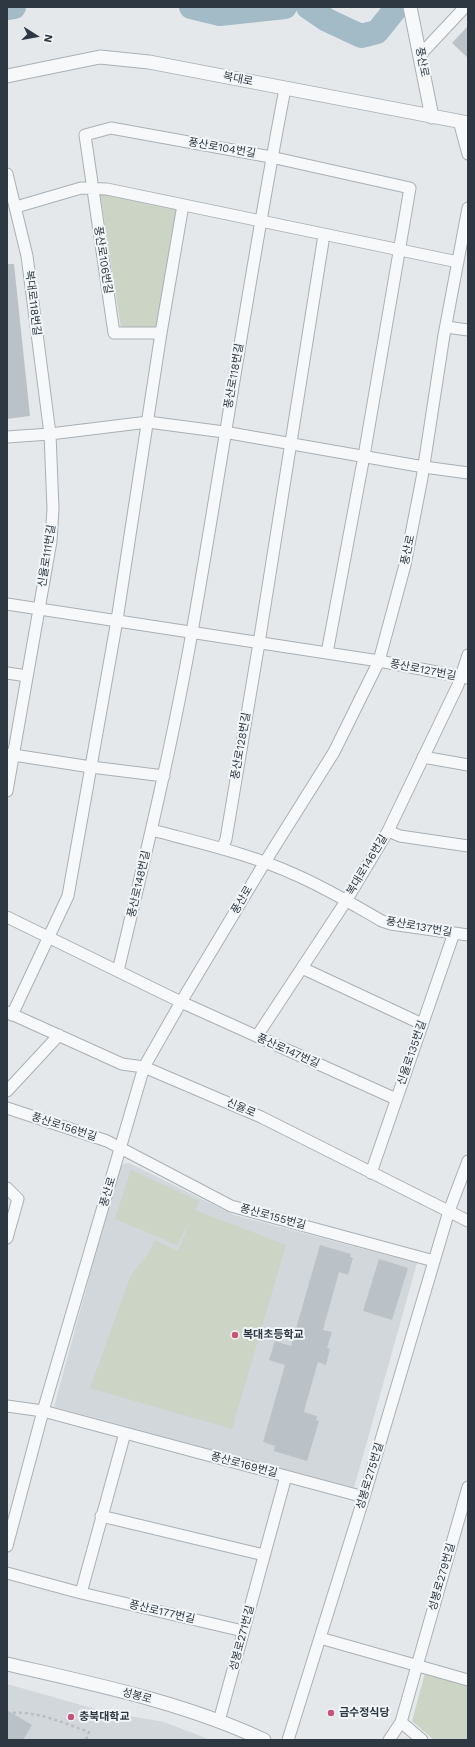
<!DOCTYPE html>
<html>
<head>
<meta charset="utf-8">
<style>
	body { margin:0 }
	#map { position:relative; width:475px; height:1747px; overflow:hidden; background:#e4e8eb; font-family:"Work Sans",sans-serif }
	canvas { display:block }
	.frame { position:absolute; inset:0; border:8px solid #2d3842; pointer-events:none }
	.north { position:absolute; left:16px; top:16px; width:40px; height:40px; -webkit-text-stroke:3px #f3f6f8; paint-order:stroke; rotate:101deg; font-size:11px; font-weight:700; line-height:16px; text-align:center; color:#2d3842 }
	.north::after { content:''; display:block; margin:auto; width:14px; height:18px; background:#2d3842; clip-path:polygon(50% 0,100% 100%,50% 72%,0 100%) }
</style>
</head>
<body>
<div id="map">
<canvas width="475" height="1747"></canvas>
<div class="frame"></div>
<div class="north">N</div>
</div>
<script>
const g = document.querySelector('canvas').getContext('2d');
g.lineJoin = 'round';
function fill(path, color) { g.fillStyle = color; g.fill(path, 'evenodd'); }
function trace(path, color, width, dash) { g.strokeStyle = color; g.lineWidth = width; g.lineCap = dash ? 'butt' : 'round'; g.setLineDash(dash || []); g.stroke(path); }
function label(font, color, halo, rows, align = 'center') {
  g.font = font + ' "Work Sans","Noto Sans KR",sans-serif'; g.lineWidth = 4; g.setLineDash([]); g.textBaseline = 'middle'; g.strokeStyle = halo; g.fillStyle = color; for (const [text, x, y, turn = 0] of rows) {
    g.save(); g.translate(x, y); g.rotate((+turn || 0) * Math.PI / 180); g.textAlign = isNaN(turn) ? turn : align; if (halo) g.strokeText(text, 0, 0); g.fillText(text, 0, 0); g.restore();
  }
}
const built = new Path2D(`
	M129 1163 234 1215 417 1263 354 1488 54 1407 119 1168 123 1164Z
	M7 1684 106 1712 164 1722 211 1740H7Z`);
const green = new Path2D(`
	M100 193 177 209 156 328H121Z
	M131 1170 199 1201 195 1210 286 1245 232 1429 90 1388 131 1275 148 1254 155 1240 178 1251 190 1221 177 1245 115 1219Z
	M425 1673 468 1686V1740H434L412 1721Z`);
const river = new Path2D(`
	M191 7 220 14 285 7
	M308 7 327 20 361 36 377 32 397 7
	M7 8 14 7`);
const building = new Path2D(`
	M468 26V58L452 43Z
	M7 264H14L30 416 7 419Z
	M320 1245 351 1254 350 1257 353 1258 348 1275 339 1272 323 1330 332 1332 327 1348 330 1349 326 1365 318 1362 306 1404 304 1412 317 1416 316 1420 319 1421 307 1461 274 1451 275 1446 263 1442 285 1365 269 1360 275 1341 291 1346Z
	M379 1259 408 1268 392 1320 363 1311Z
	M7 1710 32 1725 23 1740H7Z`);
const path = new Path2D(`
	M7 1714C31 1708 66 1724 89 1732L86 1740`);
const minor = new Path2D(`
	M420 55 465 7
	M459 121 468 154
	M7 174 27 256 50 434 53 509 51 541 7 791
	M16 207 81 188 107 189 458 262
	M446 327 468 330
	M161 333H114L85 135 111 128 271 157 410 188 364 456 327 653
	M7 437 50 434 148 422 224 432 424 467 468 473
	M7 604 379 661 468 678
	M7 673 27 676
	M7 754 91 767 164 776
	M423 757 468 765
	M152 830C200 843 251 854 296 875 326 888 354 905 382 921L391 924 468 935
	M388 831 400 836 468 846
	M222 849 226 839 259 643 324 235
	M7 917 181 1002 396 1099
	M302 968 422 1024
	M118 971C145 858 172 746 192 632 224 451 250 269 285 89
	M7 1012 122 1064 144 1067 261 1117 468 1221
	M12 1015 68 896 117 620 161 333 183 205
	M257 1036 346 901 388 831 458 685 468 655
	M7 1091 59 1035
	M7 1108 107 1141 231 1206 434 1261
	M371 1173 454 933
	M7 1188 18 1199 7 1238
	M7 1406 43 1411 364 1497
	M101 1516 264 1555
	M7 1546 43 1411 144 1067 181 1002 265 862 334 752 379 661 405 565 422 478 444 335 468 208
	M7 1573 81 1593 243 1631
	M81 1593 125 1433
	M320 1638 468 1680
	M219 1721 286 1476
	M401 1722 422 1740
	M288 1740 364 1497 449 1211 468 1161
	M389 1740 401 1722 468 1487`);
const tertiary = new Path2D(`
	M410 7 432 117
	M7 76 100 57 149 62 468 123
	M7 1664C93 1684 183 1702 264 1740`);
const markers = [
	[235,1335,4,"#c55479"],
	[331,1713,4,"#c55479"],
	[71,1717,4,"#c55479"]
];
const streetNames = [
	["풍산로",422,62,79],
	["복대로",238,79,11],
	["풍산로104번길",222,148,10],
	["풍산로106번길",103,260,81],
	["복대로118번길",33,303,83],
	["풍산로118번길",234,376,-80],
	["풍산로",408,550,-78],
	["신율로111번길",47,556,-81],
	["풍산로127번길",423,670,11],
	["풍산로128번길",241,746,-80],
	["복대로146번길",367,865,-59],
	["풍산로148번길",139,884,-77],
	["풍산로",242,900,-59],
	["풍산로137번길",419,927,10],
	["풍산로147번길",288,1051,24],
	["신율로135번길",412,1053,-71],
	["신율로",241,1108,23],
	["풍산로156번길",64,1127,18],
	["풍산로",108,1192,-73],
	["풍산로155번길",273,1217,15],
	["풍산로169번길",244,1465,15],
	["성봉로275번길",370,1476,-73],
	["성봉로279번길",442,1577,-74],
	["풍산로177번길",162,1612,13],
	["성봉로271번길",242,1638,-75],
	["성봉로",137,1696,15]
];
const poiNames = [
	["복대초등학교",243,1335],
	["금수정식당",339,1713],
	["충북대학교",79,1717]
];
fill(built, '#d2d7dc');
fill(green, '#ccd4c5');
trace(river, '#a2bbc7', 24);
fill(building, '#bbc2c7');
trace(minor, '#a9b0b5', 13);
trace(tertiary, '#a9b0b5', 15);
trace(path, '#babec2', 2.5, [3, 3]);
trace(minor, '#f6f8f9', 11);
trace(tertiary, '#f6f8f9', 13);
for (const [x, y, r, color] of markers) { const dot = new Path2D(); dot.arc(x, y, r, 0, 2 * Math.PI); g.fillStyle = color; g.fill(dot); trace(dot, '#f3f6f8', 1.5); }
label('11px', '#2d3842', '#f3f6f8', streetNames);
label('bold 11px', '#2d3842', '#f3f6f8', poiNames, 'left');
</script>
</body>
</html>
